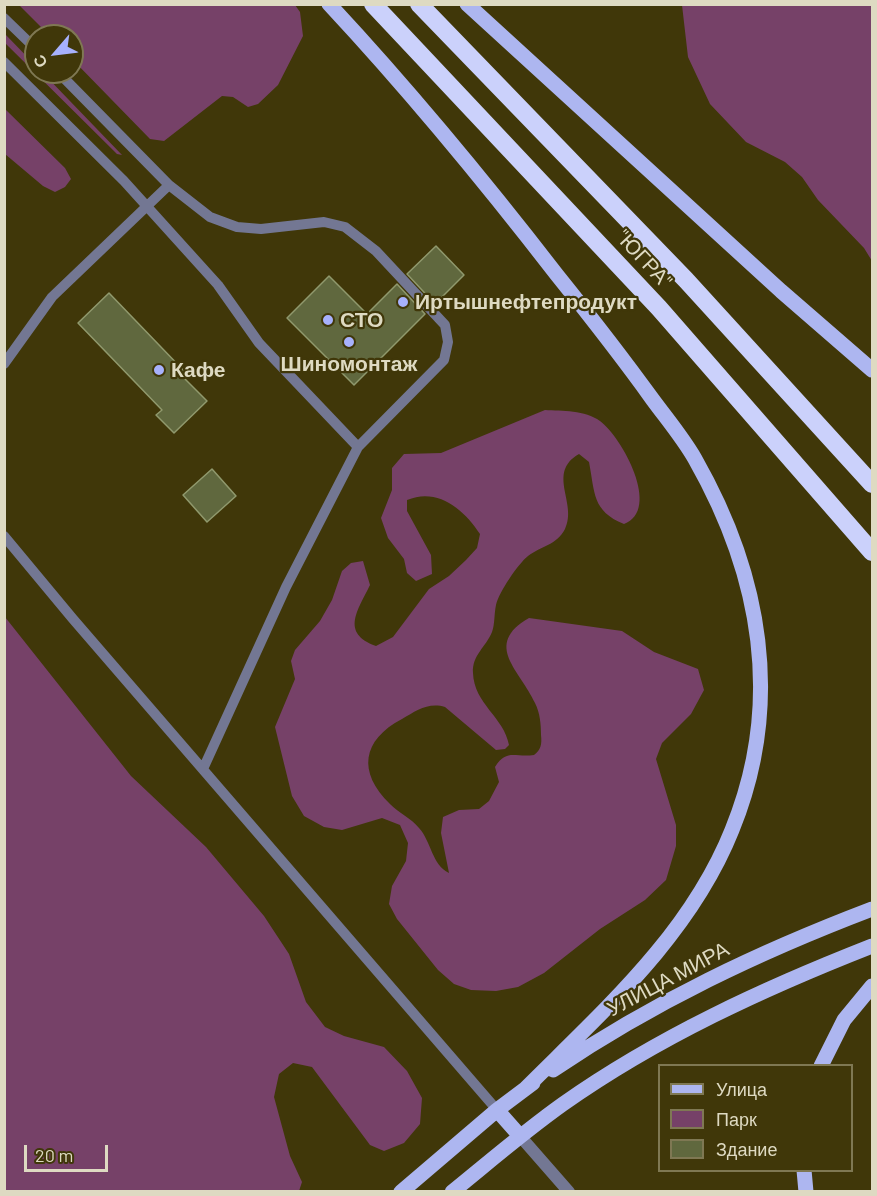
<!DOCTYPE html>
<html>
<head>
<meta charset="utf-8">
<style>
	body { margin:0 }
	#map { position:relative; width:877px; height:1196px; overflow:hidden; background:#403709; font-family:Barlow,sans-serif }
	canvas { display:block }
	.frame { position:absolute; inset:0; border:6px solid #dedac2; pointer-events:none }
	.legend { position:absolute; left:658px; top:1064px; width:195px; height:108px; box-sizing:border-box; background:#403709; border:2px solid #7f7853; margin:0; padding:8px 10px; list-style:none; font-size:18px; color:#dedac2 }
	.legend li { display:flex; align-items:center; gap:12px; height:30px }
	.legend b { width:30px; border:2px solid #7f7853 }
	.north { position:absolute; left:24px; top:24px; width:60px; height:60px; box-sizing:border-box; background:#403709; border:2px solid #7f7853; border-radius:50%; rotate:242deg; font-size:16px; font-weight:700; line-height:24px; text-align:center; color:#dedac2 }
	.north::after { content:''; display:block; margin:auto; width:21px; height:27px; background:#a7b1fc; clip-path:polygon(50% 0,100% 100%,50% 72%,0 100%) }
	.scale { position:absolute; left:24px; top:1145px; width:84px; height:27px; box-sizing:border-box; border:3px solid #dedac2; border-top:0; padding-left:8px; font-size:18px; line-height:21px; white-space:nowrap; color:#dedac2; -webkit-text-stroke:4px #403709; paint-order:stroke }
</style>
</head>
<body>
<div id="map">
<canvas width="877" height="1196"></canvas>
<div class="frame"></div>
<ul class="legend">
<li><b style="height:8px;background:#adb6f0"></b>Улица</li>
<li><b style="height:16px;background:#764168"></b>Парк</li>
<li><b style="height:16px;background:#60683e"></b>Здание</li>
</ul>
<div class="north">С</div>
<div class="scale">20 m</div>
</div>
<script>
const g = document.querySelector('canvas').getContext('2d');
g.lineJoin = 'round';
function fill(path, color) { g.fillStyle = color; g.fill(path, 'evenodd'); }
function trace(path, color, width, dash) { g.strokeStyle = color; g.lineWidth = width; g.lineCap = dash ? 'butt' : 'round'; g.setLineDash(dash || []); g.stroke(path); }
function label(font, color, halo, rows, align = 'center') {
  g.font = font + ' Barlow,sans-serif'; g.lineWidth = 4.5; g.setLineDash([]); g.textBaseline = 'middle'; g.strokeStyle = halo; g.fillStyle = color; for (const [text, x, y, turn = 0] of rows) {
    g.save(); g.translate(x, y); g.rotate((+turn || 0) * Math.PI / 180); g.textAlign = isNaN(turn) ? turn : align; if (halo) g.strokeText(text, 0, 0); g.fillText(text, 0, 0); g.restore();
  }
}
const green = new Path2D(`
	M19 5H295L300 12 303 36 278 85 258 104 248 107 233 97 222 96 164 141 150 139 72 59V36H50Z
	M682 5H872V261L864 248 818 200 802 177 785 162 746 142 710 104 688 57Z
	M5 34 36 66V72H42L122 155 117 154 5 43Z
	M4 108 65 168 71 179 65 187 55 192 43 186 5 154Z
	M545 410C562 411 585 410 600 421 622 437 662 510 624 524 592 511 595 493 589 462L579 454C546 473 578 503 565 529 557 545 541 546 528 556 518 564 499 592 496 605 494 614 495 624 492 632 486 647 472 655 473 673 474 704 504 717 509 745L505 749 496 750 445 707C428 702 416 711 402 719 362 740 357 772 390 804 399 813 411 818 419 828 431 841 432 865 449 873L441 833 443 817 459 810 479 809 489 801 499 782 495 767C507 748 515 758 534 755 541 750 542 744 541 735 541 724 540 713 535 703 521 671 482 645 529 618L622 631 654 652 698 669 704 690 691 714 662 743 656 759 676 825V846L666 880 645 900 600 929 544 973 518 987 496 991 471 990 454 984 438 970 397 919 389 904 392 886 406 861 408 843 400 825 382 818 342 830 324 827 304 816 292 796 275 727 295 679 291 661 295 650 320 621 332 600 342 571 351 563 363 561 370 585C358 610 340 633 376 646L393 637 429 589 449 576 466 560 477 548 480 534C464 509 437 487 407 500V511L431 555 432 574 416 581 407 573 404 559 388 538 381 518 392 490V468L404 454 441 453Z
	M5 617 131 776 206 847 264 916 289 954 306 1002 325 1027 344 1036 384 1047 407 1071 422 1098 420 1124 404 1143 384 1151 370 1145 312 1067 293 1063 279 1074 274 1097 290 1156 302 1182 299 1191H5Z`);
const building = new Path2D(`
	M436 246 464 275 435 304 407 274Z
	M329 276 367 314 397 284 425 314 354 385 287 318Z
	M109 293 185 372 181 375 207 401 174 433 156 415 162 410 78 323Z
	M212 469 236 496 207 522 183 495Z`);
const lane = new Path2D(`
	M4 18 36 49
	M4 62 124 181 218 285 259 343 358 447
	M58 72 169 185 210 217 237 227 261 229 324 222 345 227 376 251 445 325 448 342 444 360 358 447 286 587 203 769
	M4 364 52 297 169 185
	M4 536 73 619 497 1110`);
const street = new Path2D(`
	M520 1136 569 1192`);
const primary = new Path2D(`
	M329 4C410 91 485 182 557 275 590 316 622 357 653 400 667 419 683 438 695 459 761 575 784 703 732 830 690 935 604 1010 525 1089
	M467 4 781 291 872 370
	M821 1066 844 1020 872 986
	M553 1070C654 1002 759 952 872 909
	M497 1110 520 1136
	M804 1170 806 1192
	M401 1192 497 1110 533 1083
	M452 1192C489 1162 525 1131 563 1104 658 1037 765 988 872 946`);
const highway = new Path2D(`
	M373 4 659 308 872 552
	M419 4 686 280 872 484`);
const markers = [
	[403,302,6,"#a7b1fc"],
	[328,320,6,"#a7b1fc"],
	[349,342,6,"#a7b1fc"],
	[159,370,6,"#a7b1fc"]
];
const streetNames = [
	["\"ЮГРА\"",644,259,47],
	["УЛИЦА МИРА",668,979,-28]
];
const poiNames = [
	["Иртышнефтепродукт",415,302],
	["СТО",340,320],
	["Шиномонтаж",349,364,"center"],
	["Кафе",171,370]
];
fill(green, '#764168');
fill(building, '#60683e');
trace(building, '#90996d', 1.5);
trace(lane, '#737793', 10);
trace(street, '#737793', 12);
trace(primary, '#adb6f0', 15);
trace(highway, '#cbd1fb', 18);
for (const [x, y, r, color] of markers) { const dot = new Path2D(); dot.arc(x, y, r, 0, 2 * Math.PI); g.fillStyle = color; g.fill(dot); trace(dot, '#403709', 2); }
label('21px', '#dedac2', '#403709', streetNames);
label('bold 21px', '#dedac2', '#403709', poiNames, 'left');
</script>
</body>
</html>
